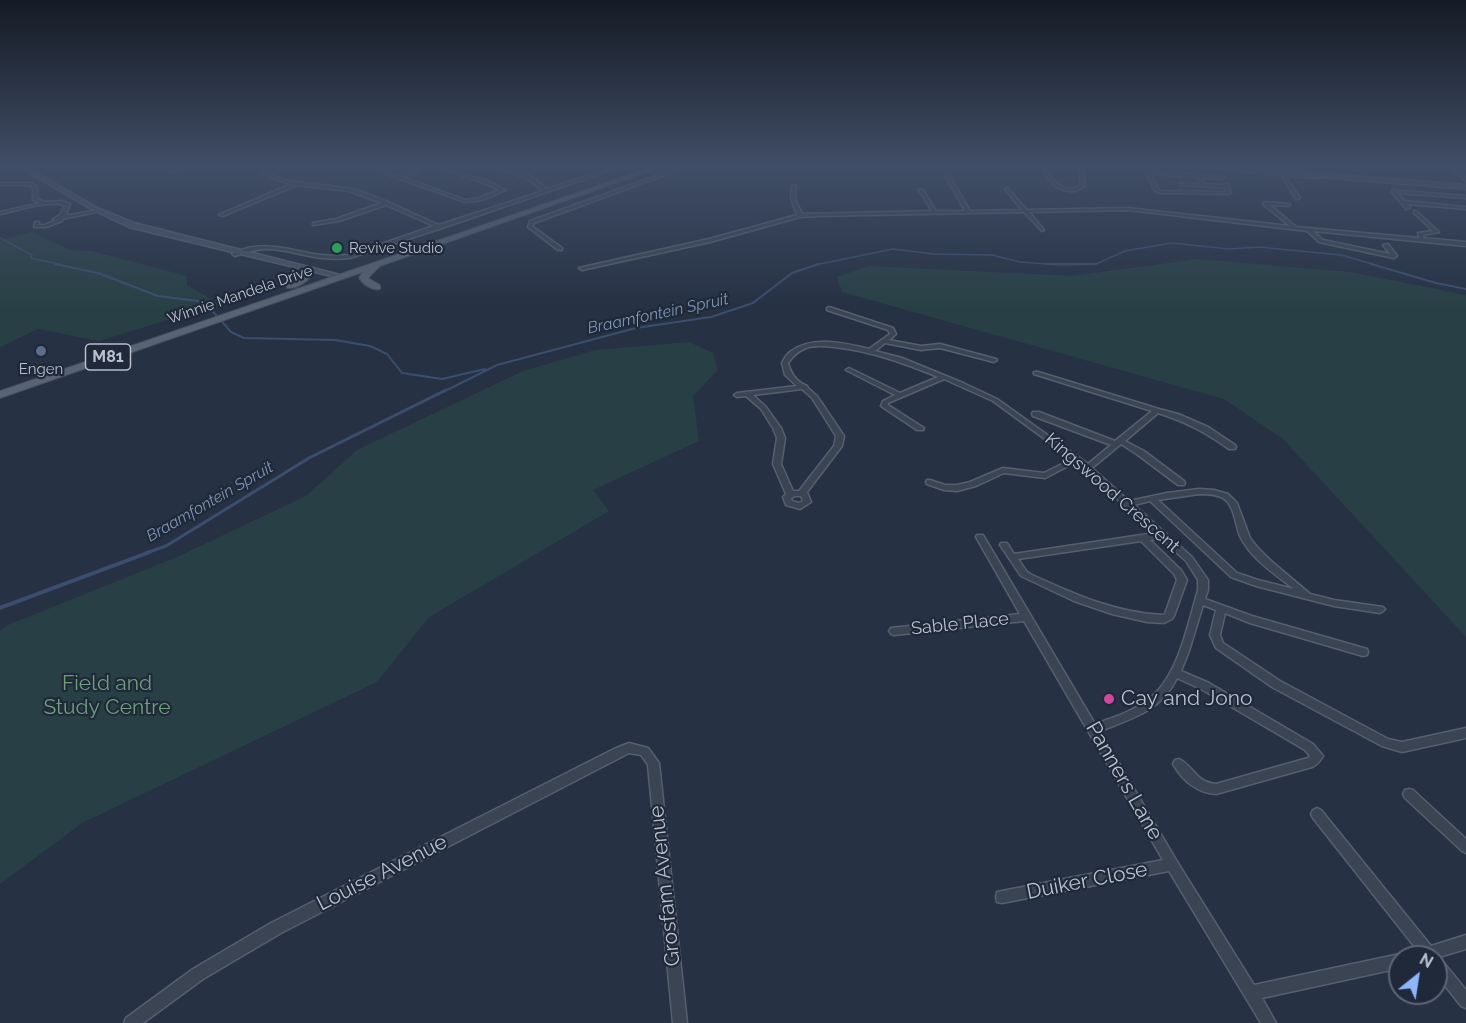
<!DOCTYPE html>
<html>
<head>
<meta charset="utf-8">
<style>
	body { margin:0 }
	#map { position:relative; width:1466px; height:1023px; overflow:hidden; background:#263144; font-family:Raleway,sans-serif }
	canvas { display:block }
	.north { position:absolute; left:1388px; top:945px; width:60px; height:60px; box-sizing:border-box; background:#1f2939; border:2px solid #5c6574; border-radius:50%; rotate:30deg; font-size:16px; font-weight:700; line-height:24px; text-align:center; color:#b8bfcd }
	.north::after { content:''; display:block; margin:auto; width:21px; height:27px; background:#8eb4fc; clip-path:polygon(50% 0,100% 100%,50% 72%,0 100%) }
</style>
</head>
<body>
<div id="map">
<canvas width="1466" height="1023"></canvas>
<div class="north">N</div>
</div>
<script>
const g = document.querySelector('canvas').getContext('2d');
g.lineJoin = 'round';
function fill(path, color) { g.fillStyle = color; g.fill(path, 'evenodd'); }
function trace(path, color, width, dash) { g.strokeStyle = color; g.lineWidth = width; g.lineCap = dash ? 'butt' : 'round'; g.setLineDash(dash || []); g.stroke(path); }
function label(font, color, halo, rows, align = 'center') {
  g.font = font + ' Raleway,sans-serif'; g.lineWidth = 4.5; g.setLineDash([]); g.textBaseline = 'middle'; g.strokeStyle = halo; g.fillStyle = color; for (const [text, x, y, turn = 0] of rows) {
    g.save(); g.translate(x, y); g.rotate((+turn || 0) * Math.PI / 180); g.textAlign = isNaN(turn) ? turn : align; if (halo) g.strokeText(text, 0, 0); g.fillText(text, 0, 0); g.restore();
  }
}
const green = new Path2D(`
	M32 232 70 250 91 251 187 276V285L220 304 99 341 38 329 0 347V240Z
	M1198 259 1350 272 1466 295V637L1283 439 1224 399 842 292 837 277 869 266 1072 276Z
	M689 342 713 353 718 370 693 396 699 441 593 490 609 511 429 617 377 682 82 823 0 884V631L8 625 177 557 306 496 357 450 523 371 595 350Z`);
const streamFar3 = new Path2D(`
	M0 238 32 255 31 258 62 265
	M815 265 893 249 934 254 992 255 1020 262 1061 265 1096 264 1125 251 1172 243 1229 249 1259 247 1341 255 1376 265`);
const streamFar2 = new Path2D(`
	M55 264 98 273 158 296 198 301 209 307 231 332 244 338 335 340 370 346 387 354 402 373 442 379 485 369
	M1046 264H1096
	M1371 264 1436 283 1466 289
	M443 392 497 365 636 328 711 317 753 303 792 273 819 264`);
const streamFar1 = new Path2D(`
	M146 553 166 546 309 458 446 390`);
const stream = new Path2D(`
	M0 608 150 552`);
const street = new Path2D(`
	M191 166H198L173 172 171 171Z
	M364 166C371 166 377 170 384 169 389 168 393 166 399 166L386 171 398 176 419 170V172L402 177 465 200 479 198 499 190 484 183 432 166H437L488 181 505 190 482 200 465 202Z
	M487 166H493L531 176 547 189 618 166H623L442 228 350 258C341 259 332 259 322 258 303 256 286 249 267 249 255 249 246 252 235 256L232 254C261 238 291 251 321 255 330 256 340 256 349 255L434 226 386 205 339 221 313 225V223L336 219 382 203 349 191 297 185 223 216 219 215 291 184 269 177 258 172 260 170C270 174 280 179 291 181 311 185 332 185 352 189 382 197 410 213 439 225L543 191 527 178Z
	M684 166H689L534 223 533 227 562 248V250H558L528 227 530 221Z
	M947 166H951L949 175 970 211 1022 210 1005 189 1007 188 1027 210 1128 208 1290 226 1263 204V203L1265 202 1290 204V205L1288 206 1270 205 1296 227 1419 238 1418 233 1433 231 1414 213V211H1416L1439 232 1423 235 1424 237 1422 238 1466 242V246L1313 231 1323 240 1390 254 1383 245 1388 244 1397 256 1394 258 1319 242 1307 231 1128 210 1029 212 1044 230 1042 231 1024 212 818 216 800 217 710 242 582 270 579 268 709 239 797 215 791 199 792 186 794 185 796 186 795 199 802 214 932 211 919 190 921 189 923 190 936 211H965L945 175Z
	M1042 166H1046C1050 181 1065 195 1081 185L1078 166H1082L1085 186C1067 199 1047 185 1042 166Z
	M1447 166H1466V168L1453 167 1466 178V181Z
	M1008 167 1011 168V170H1005L1003 169Z
	M1244 170 1319 176 1321 177 1319 178 1285 176 1300 198 1298 199H1296L1281 175 1242 172Z
	M1148 171 1224 177V178L1222 179 1202 178 1205 184 1224 185V184H1228L1231 193 1229 194 1159 193 1154 190 1146 172ZM1151 174 1197 177 1200 184 1181 183 1179 184 1181 185 1225 188 1226 192 1162 191 1158 189Z
	M0 183H32L37 188V199L45 202 62 201 70 204 66 214 70 215 99 210 101 211 62 219V221L46 227H34L35 222H39V225H45L55 220 53 219 60 215 65 206C50 199 16 211 0 214V212L41 203 33 200V188L29 185H0Z
	M1392 190 1466 196V198L1398 193 1404 201 1466 207V209L1407 204 1410 208 1406 209 1392 192Z
	M829 307 893 328 896 334 889 340 921 346 940 344 996 359 997 360 994 362 940 348 921 350 885 343 875 351 902 358 963 383 997 399 1088 464 1111 445 1033 416 1032 414 1033 412H1039L1115 441 1152 411 1034 374V372H1038L1159 409 1178 414 1208 427 1235 445 1236 447 1235 449H1229C1205 432 1186 422 1158 413L1125 441 1144 451 1184 481 1185 483 1184 485H1178L1138 455 1121 444 1092 468 1129 501 1167 493 1199 489 1214 490 1228 494 1237 503 1250 538 1257 547 1271 561 1310 594 1334 600 1383 607 1385 609 1383 611 1380 613 1334 606 1256 586 1231 577 1150 501 1134 505 1192 557 1208 580V590L1205 599 1252 616 1367 649 1368 652 1367 655 1363 656 1250 623 1225 613 1220 635 1223 643 1280 681 1388 739 1402 742 1466 728V738L1402 752 1382 746 1272 687 1216 648 1210 635 1216 610 1203 605 1189 651 1181 671 1209 683 1313 744 1323 756C1320 761 1317 765 1312 767L1216 794C1197 793 1182 780 1173 764L1175 760 1179 759C1194 766 1195 782 1216 784L1308 758 1310 756 1305 750 1201 689 1177 678C1161 711 1131 719 1100 731L1176 860 1254 985 1400 954 1405 957H1400V968L1262 998 1276 1023H1261L1169 871 1002 903 997 902 996 897 997 892 1002 891 1163 860 1024 621 894 635 891 634 889 631 891 628 1020 614 976 537 977 535H983L1095 724C1114 717 1135 711 1150 698 1179 675 1188 623 1198 590V580L1186 561 1160 538 1150 540 1181 570 1187 580 1174 616 1172 619 1164 623 1147 622 1112 614 1074 601 1021 576 1000 545 1001 543H1007L1014 554 1155 533 1076 462 1045 478 1004 473 976 486 957 491 944 490 927 484 926 482 927 480H930L945 485H957L970 482 1003 468 1044 473 1072 459 993 401 944 379 888 403V405L924 428 923 430H917L881 406 883 401 895 395 846 370 849 368 851 369 900 393 938 377C904 363 871 351 834 347 825 346 814 345 806 348 798 351 793 356 788 363 791 374 796 382 807 386L808 388 817 396 844 436 842 446 807 492 811 502 800 509 786 505 783 497 786 494 773 464 777 438 773 428 761 409 746 396 737 397 734 395 737 393 797 386 785 375 782 363C784 359 787 354 790 352 812 335 846 343 869 349L890 334 888 330 827 310V308ZM802 389 812 398 836 436 834 446 799 491H793L781 464 785 438 781 428 766 407 753 395ZM1199 494C1207 494 1216 494 1223 498 1235 506 1235 524 1240 536 1251 559 1275 574 1294 589L1258 580 1237 573 1158 500ZM795 496H801L803 501 799 503 792 501 791 498ZM1141 541 1174 574 1177 580 1165 614 1163 615C1116 613 1074 594 1032 575L1027 572 1018 559Z
	M629 743 648 748 659 763 687 1023H673L648 765 641 755 629 753 281 933 203 979 143 1023H124L126 1018 193 969 271 923 614 749Z
	M1409 789 1413 790 1466 839V853L1462 851 1405 798 1403 794 1405 790Z
	M1317 808 1321 810 1431 946 1466 935V949L1439 957 1466 990V1008L1461 1006 1436 974V957H1412L1414 952 1418 951 1313 818 1311 814 1313 810Z`);
const secondary = new Path2D(`
	M18 166H25L97 208 134 223 344 276 340 278 129 227 93 210Z
	M1206 166H1228L1466 185V189L1209 168Z`);
const primary = new Path2D(`
	M655 166H664L380 266 368 278 380 285V289C372 291 362 284 359 277L363 272 0 398V391Z
	M305 268 312 274C309 282 295 289 287 288V284L303 276 301 271Z`);
const markers = [
	[337,248,6,"#2e9e5b"],
	[41,351,6,"#5c6f8a"],
	[1109,699,6,"#d1479c"]
];
const farPoinames = [
	["Revive Studio",349,248],
	["Engen",41,369,"center"]
];
const farStreetnames = [
	["Winnie Mandela Drive",240,295,-19]
];
const farWaternames = [
	["Braamfontein Spruit",658,314,-12],
	["Braamfontein Spruit",210,502,-30]
];
const shields = [
	[108,357,45]
];
const shieldNames = [
	["M81",108,357]
];
const streetNames = [
	["Kingswood Crescent",1112,493,41],
	["Sable Place",960,624,-6]
];
const nearParknames = [
	["Field and",107,684],
	["Study Centre",107,708]
];
const nearPoinames = [
	["Cay and Jono",1121,699]
];
const nearStreetnames = [
	["Panners Lane",1124,781,60],
	["Louise Avenue",382,873,-27],
	["Duiker Close",1087,881,-11],
	["Grosfam Avenue",665,886,-96]
];
fill(green, '#284045');
trace(streamFar3, '#3b4e6d', 1.5);
trace(streamFar2, '#3b4e6d', 2);
trace(streamFar1, '#3b4e6d', 3);
trace(stream, '#3b4e6d', 4);
trace(street, '#565f6e', 3);
trace(secondary, '#565f6e', 3);
trace(primary, '#444d5d', 2);
fill(street, '#3a4453');
fill(secondary, '#485266');
fill(primary, '#586373');
const sky = g.createLinearGradient(0, 0, 0, 309);
sky.addColorStop(0, '#151b25');
sky.addColorStop(0.54, '#414e67');
sky.addColorStop(1, '#414e6700');
g.fillStyle = sky;
g.fillRect(0, 0, 1466, 309);
for (const [x, y, r, color] of markers) { const dot = new Path2D(); dot.arc(x, y, r, 0, 2 * Math.PI); g.fillStyle = color; g.fill(dot); trace(dot, '#1f2939', 2); }
label('15px', '#b8bfcd', '#1f2939', farPoinames, 'left');
label('15px', '#b8bfcd', '#1f2939', farStreetnames);
label('italic 16px', '#7e93b5', '#1f2939', farWaternames);
for (const [x, y, w] of shields) { const box = new Path2D(); box.roundRect(x - w / 2, y - 13, w, 26, 4.5); g.fillStyle = '#1f2939'; g.fill(box); trace(box, '#b8bfcd', 1.5); }
label('bold 16px', '#b8bfcd', null, shieldNames);
label('18px', '#b8bfcd', '#1f2939', streetNames);
label('21px', '#6e9f7b', '#1f2939', nearParknames);
label('21px', '#b8bfcd', '#1f2939', nearPoinames, 'left');
label('21px', '#b8bfcd', '#1f2939', nearStreetnames);
</script>
</body>
</html>
